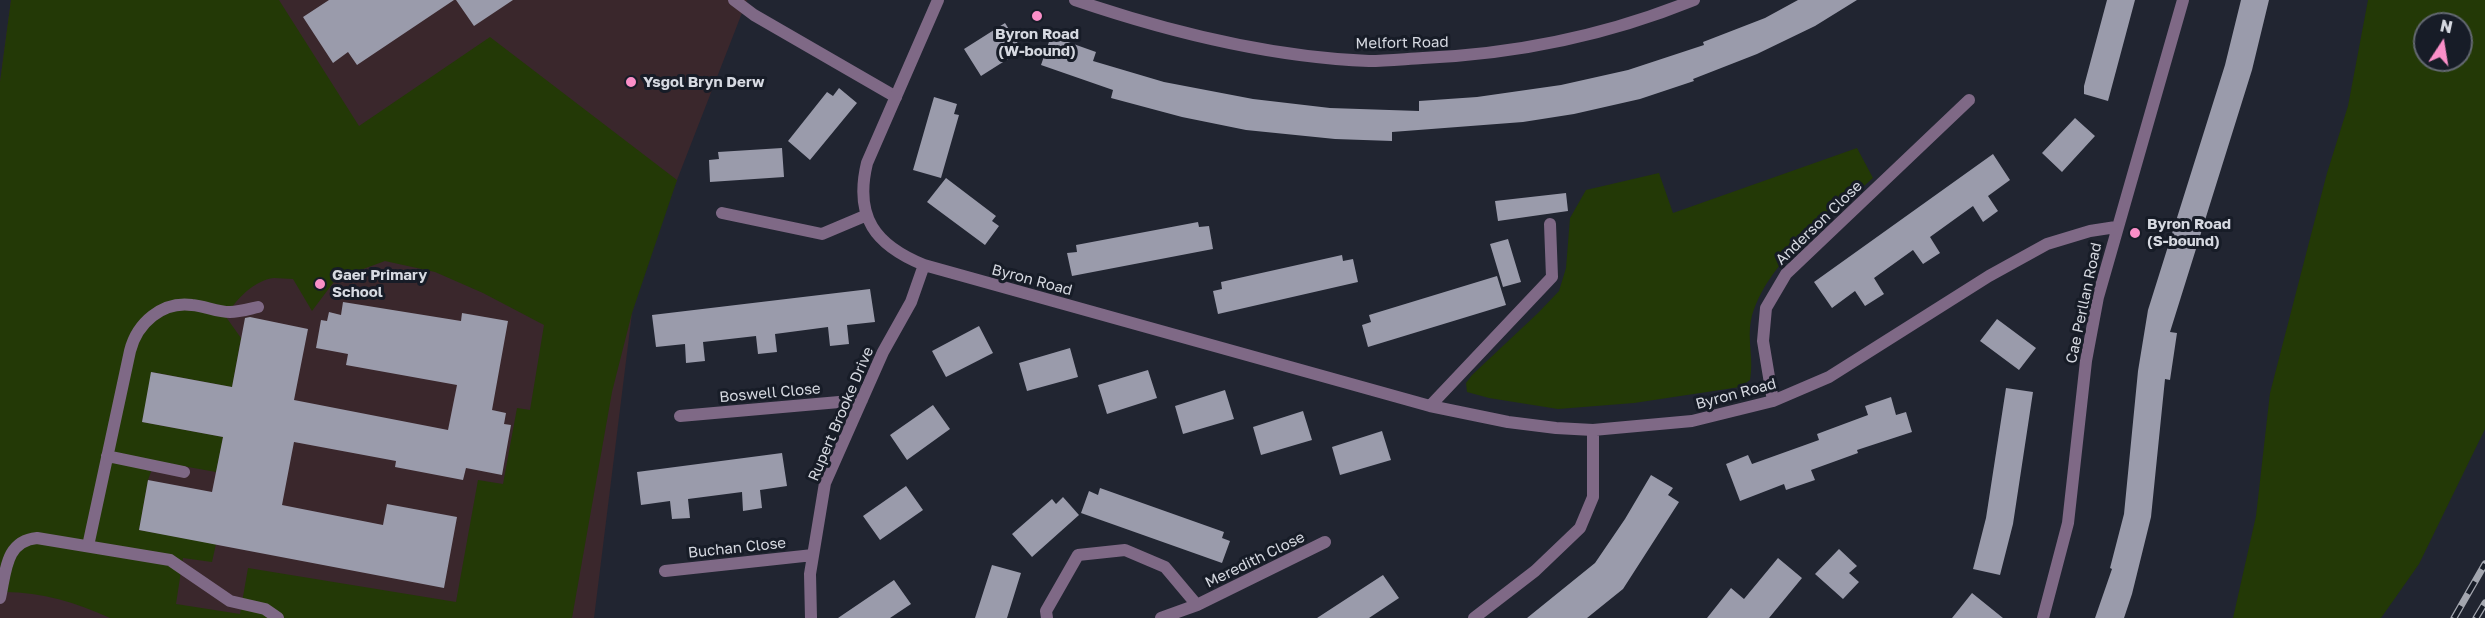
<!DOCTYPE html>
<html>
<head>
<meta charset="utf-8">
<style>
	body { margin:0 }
	#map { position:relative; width:2485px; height:618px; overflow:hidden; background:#212531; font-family:"Golos Text",sans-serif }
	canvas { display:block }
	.north { position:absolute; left:2413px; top:12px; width:60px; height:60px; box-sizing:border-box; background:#171c27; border:2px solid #636871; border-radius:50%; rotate:12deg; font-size:16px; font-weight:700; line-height:24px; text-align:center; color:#d6d9e1 }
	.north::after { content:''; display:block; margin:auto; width:21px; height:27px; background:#fa8fc8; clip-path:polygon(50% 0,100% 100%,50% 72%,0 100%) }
</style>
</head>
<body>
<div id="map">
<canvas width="2485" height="618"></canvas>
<div class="north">N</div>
</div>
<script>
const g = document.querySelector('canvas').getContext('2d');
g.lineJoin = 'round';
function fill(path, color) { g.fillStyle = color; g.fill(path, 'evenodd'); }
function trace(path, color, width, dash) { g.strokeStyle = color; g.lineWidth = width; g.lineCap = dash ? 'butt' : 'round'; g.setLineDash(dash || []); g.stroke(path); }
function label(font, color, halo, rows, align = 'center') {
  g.font = font + ' "Golos Text",sans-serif'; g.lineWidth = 6; g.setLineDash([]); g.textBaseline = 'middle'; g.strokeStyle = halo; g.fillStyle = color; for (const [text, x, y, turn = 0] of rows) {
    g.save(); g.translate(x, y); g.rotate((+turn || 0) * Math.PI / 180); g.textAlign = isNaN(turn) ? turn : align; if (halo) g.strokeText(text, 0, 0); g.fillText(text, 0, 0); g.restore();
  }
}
const education = new Path2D(`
	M11 0H747L677 180 650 254 632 313 594 618H0V82Z`);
const green = new Path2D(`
	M11 0H279L359 126 490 37 677 180 632 313 612 392 572 618H110C75 602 39 591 0 592V82ZM385 261 435 272 483 293 544 325 530 410 517 408 503 484 478 480 456 602 248 568 240 614 176 604 183 558 212 562 216 544 139 530 148 480 155 461 216 472 223 437 142 422 152 372 232 387 241 338 226 317C234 301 254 280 274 278 280 278 287 279 293 279L312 311 336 279Z
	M2368 0H2485V429L2419 564 2381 618H2233L2256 516 2270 393 2327 173 2348 106ZM2425 24H2461V60H2425Z
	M1857 148 1873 178C1831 216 1765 262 1751 320 1747 339 1754 360 1750 380L1740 387 1634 403 1558 409 1489 398 1467 392 1466 383 1472 375 1538 313 1559 291 1566 268 1570 218 1586 190 1659 173 1673 213Z`);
const building = new Path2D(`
	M329 0H454L357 65 348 52 333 63 303 17Z
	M456 0H513L474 26Z
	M1798 0H1857L1815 26 1757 54 1693 79 1694 81 1640 99 1574 114 1523 122 1392 132V141L1335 139 1246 130 1182 117 1111 98 1113 90 1041 65 1051 36 1096 52 1093 61 1164 82 1253 99 1330 108 1419 111V101L1477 97 1561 85 1628 70 1704 45 1703 42 1765 18Z
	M2107 0H2135L2108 101 2084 94V86Z
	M2241 0H2269L2252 70 2170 332 2177 333 2170 380 2165 379 2151 517 2132 594 2124 618H2095L2112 569 2110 568 2124 514 2138 371 2148 310 2225 65Z
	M1005 23 1022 50 981 76 964 49Z
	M839 88 857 103 810 160 788 141 827 92 833 96Z
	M934 97 957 104 954 114 959 115 941 178 913 170Z
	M2075 118 2095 136 2062 172 2042 153Z
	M782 148 784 177 710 182 709 160 719 159 718 152Z
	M1993 154 2010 180 1988 196 1998 211 1983 222 1973 206 1930 237 1940 253 1923 264 1913 250 1874 278 1884 294 1865 306 1855 291 1832 308 1814 282Z
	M946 178 996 216 992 221 999 226 985 245 927 202Z
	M1566 193 1568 211 1498 221 1495 201Z
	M1198 222 1199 227 1209 226 1213 249 1072 276 1067 253 1077 252 1076 245Z
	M1508 239 1521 282 1503 287 1490 244Z
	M1342 255 1343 261 1353 259 1358 282 1218 314 1213 291 1222 289 1221 282Z
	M1497 276 1506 305 1368 347 1362 325 1371 322 1369 315Z
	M870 289 875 322 847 325 849 344 830 346 828 327 775 334 777 352 758 354 756 336 703 342 705 361 686 363 685 344 656 347 652 315Z
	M343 302 461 321 462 313 508 321 492 410 506 413 504 424 511 425 502 475 466 468 463 480 395 467 396 461 294 442 282 505 383 525 387 504 457 517 444 588 139 530 148 480 212 492 223 437 142 422 151 372 232 387 245 318 250 317 308 329 294 400 448 430 457 385 346 365 348 354 316 348 321 320 327 321 329 312 341 315Z
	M1997 319 2036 348 2019 370 1980 341Z
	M979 326 993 353 946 377 932 351Z
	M1070 348 1078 377 1027 391 1019 363Z
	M1148 370 1157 398 1107 414 1098 385Z
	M2006 388 2033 392 2013 524 2000 575 1973 569 1986 518Z
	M1225 390 1234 419 1183 434 1175 406Z
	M1891 397 1896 415 1906 412 1912 432 1857 450 1858 453 1811 470 1815 480 1786 490 1784 484 1740 501 1726 464 1748 455 1752 464 1819 440 1817 434 1868 415 1865 406Z
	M933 405 950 429 907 460 890 435Z
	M1303 411 1312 440 1261 455 1253 427Z
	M1382 431 1391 460 1340 475 1332 447Z
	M782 453 787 486 760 490 762 508 743 511 742 492 688 499 690 518 672 519 670 501 641 505 637 472Z
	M1651 475 1673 488 1668 495 1679 502 1623 589 1587 618H1527L1595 563 1625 519Z
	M906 486 923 510 880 540 863 516Z
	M1100 488 1224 532 1222 538 1230 541 1222 563 1081 513 1089 491 1098 495Z
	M1063 497 1079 515 1032 557 1012 534 1052 499 1056 504Z
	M1839 549 1857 566 1849 573 1859 582 1843 599 1815 574Z
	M1778 558 1802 578 1769 618H1707L1731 588 1744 599Z
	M992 565 1021 573 1007 618H975Z
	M1383 575 1399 598 1369 618H1317Z
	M894 580 911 604 890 618H838Z
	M1972 593 2003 618H1952Z`);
const service = new Path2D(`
	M734 0 754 15 896 97
	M107 456 184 472
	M88 546 130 351C137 323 162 301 192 305 205 306 217 312 230 312 239 312 249 309 258 307
	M0 598C6 572 5 541 37 538L170 560 230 601 265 609 278 618`);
const minor = new Path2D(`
	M938 0 867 163C854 217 875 245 924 265L1430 406 1508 422 1556 428 1593 430 1692 421 1773 401 1829 377 1989 276 2047 244 2090 231 2116 227
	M1075 0C1169 32 1269 57 1369 61 1387 61 1405 59 1423 58 1516 54 1608 35 1694 0
	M722 213 822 234 867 215
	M1773 401 1763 341 1766 308 1786 274 1969 100
	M1430 406 1552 277 1550 224
	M680 416 862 400
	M665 571 813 555
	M811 618 810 574 825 483 883 352 911 302 924 265
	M1047 618 1046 611 1078 555 1125 550 1165 567 1197 605
	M1161 618 1197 605 1325 542
	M1474 618 1535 571 1580 528 1593 497V430
	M2043 618 2068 523 2086 361 2098 297 2183 0`);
const rail = new Path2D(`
	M2454 618 2485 564
	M2476 618 2485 603`);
const markers = [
	[1037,16,6,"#fa8fc8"],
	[631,82,6,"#fa8fc8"],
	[2135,233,6,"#fa8fc8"],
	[320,284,6,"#fa8fc8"]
];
const poiNames = [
	["Byron Road",1037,34,"center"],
	["(W-bound)",1037,51,"center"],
	["Ysgol Bryn Derw",643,82],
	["Byron Road",2147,224],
	["(S-bound)",2147,241],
	["Gaer Primary",332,275],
	["School",332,292]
];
const streetNames = [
	["Melfort Road",1402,43,-1],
	["Anderson Close",1819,223,-44],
	["Byron Road",1032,280,15],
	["Cae Perllan Road",2084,303,-78],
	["Boswell Close",770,393,-5],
	["Byron Road",1736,394,-15],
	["Rupert Brooke Drive",841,414,-67],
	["Buchan Close",737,548,-6],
	["Meredith Close",1255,560,-26]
];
fill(education, '#3a272c');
fill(green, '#233906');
fill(building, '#9a9bab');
trace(service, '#7f6986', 12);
trace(minor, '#7f6986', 12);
trace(rail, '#a3a6af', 7);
trace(rail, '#171c27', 4.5, [14]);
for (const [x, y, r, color] of markers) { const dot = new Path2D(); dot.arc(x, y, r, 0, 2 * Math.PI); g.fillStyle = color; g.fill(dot); trace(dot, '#171c27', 2); }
label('bold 15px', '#d6d9e1', '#171c27', poiNames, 'left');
label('15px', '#d6d9e1', '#171c27', streetNames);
</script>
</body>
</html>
